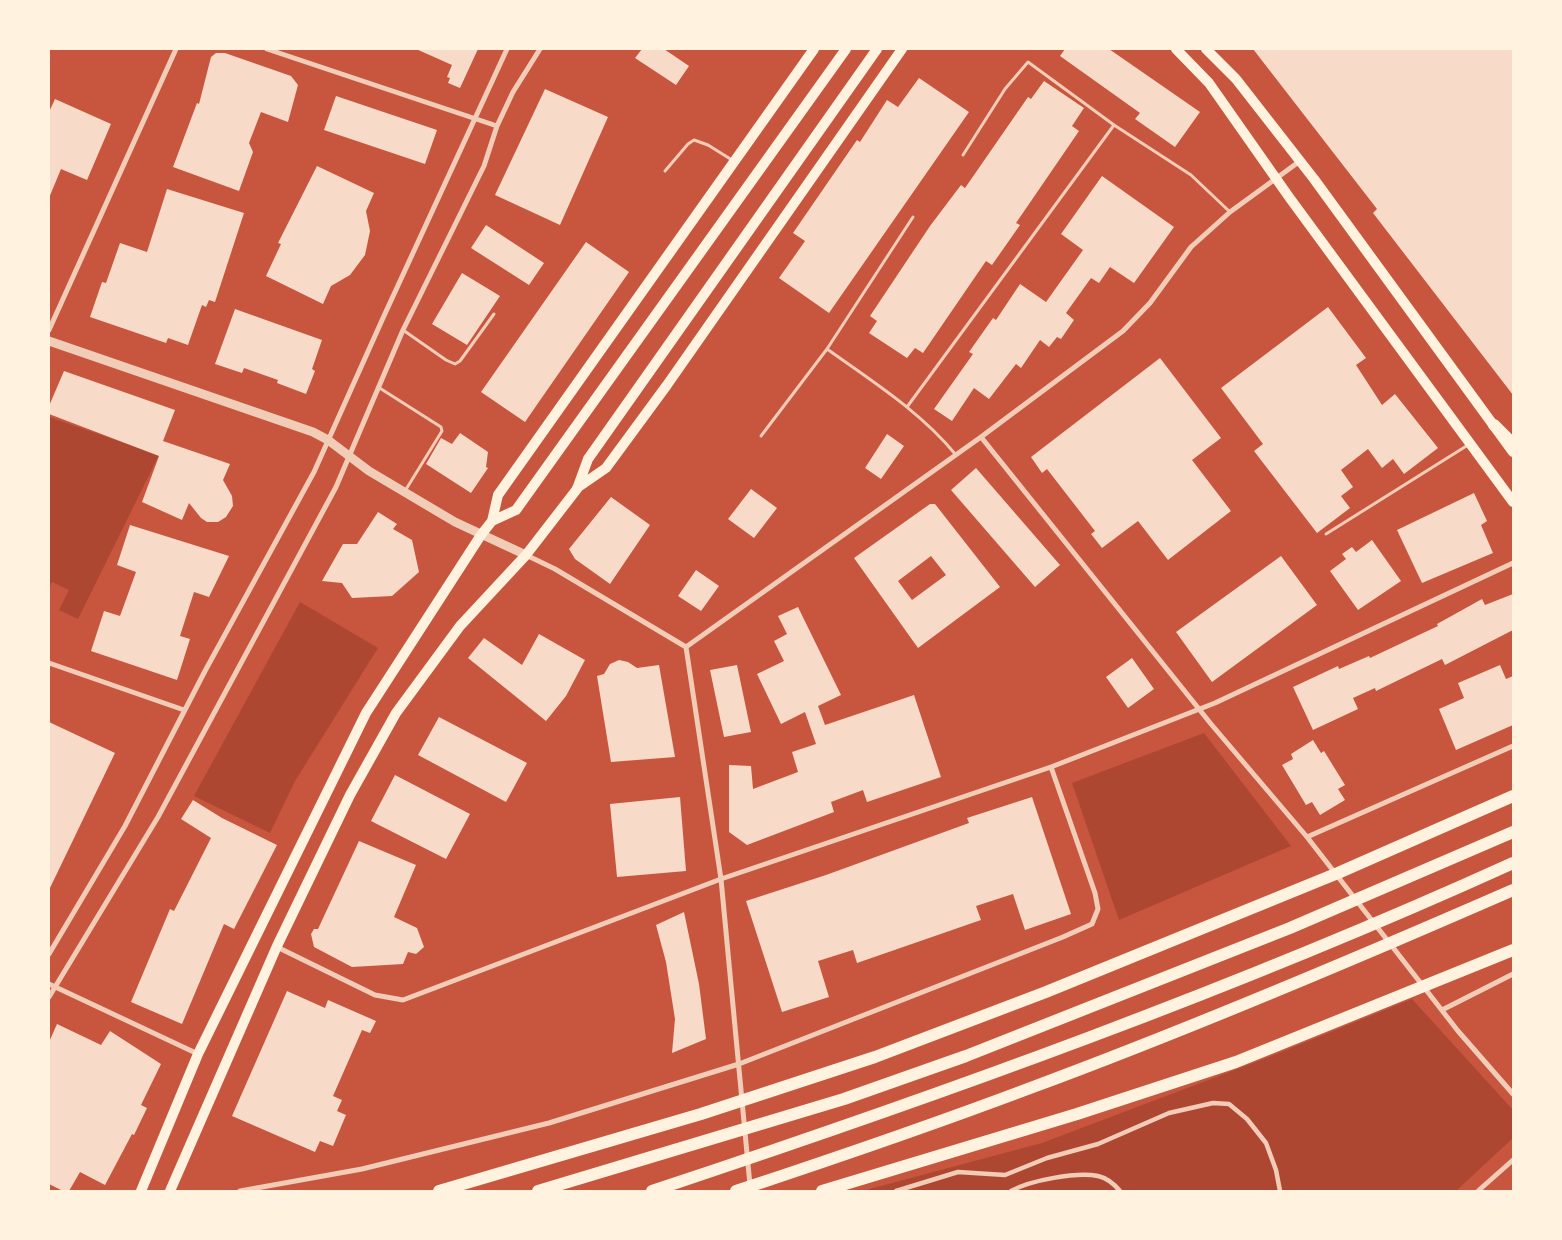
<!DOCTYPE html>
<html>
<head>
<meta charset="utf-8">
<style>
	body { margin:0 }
	#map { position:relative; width:1562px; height:1240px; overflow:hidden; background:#c8553d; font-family:Montserrat,sans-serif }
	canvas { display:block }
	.frame { position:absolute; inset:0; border:50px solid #fff3e0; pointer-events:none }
</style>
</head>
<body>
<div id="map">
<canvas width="1562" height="1240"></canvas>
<div class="frame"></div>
</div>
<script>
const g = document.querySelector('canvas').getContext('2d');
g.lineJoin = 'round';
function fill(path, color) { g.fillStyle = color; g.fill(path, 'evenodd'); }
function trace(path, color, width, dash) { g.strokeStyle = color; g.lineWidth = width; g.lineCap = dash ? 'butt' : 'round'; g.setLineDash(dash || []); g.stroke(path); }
const green = new Path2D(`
	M49 417 159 455 78 619 59 610 69 590 52 582 49 588Z
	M300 602 378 648 295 781 270 833 194 796Z
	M1204 733 1291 846 1119 920 1072 783Z
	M1412 999 1513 1110V1138L1456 1191H862L1042 1143 1269 1057Z`);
const building = new Path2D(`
	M416 49H478L460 88 448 83 450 78 447 77 452 65Z
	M642 49H664L689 66 676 85 635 58Z
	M1065 49H1109L1200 112 1175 147 1135 119 1140 113 1060 56Z
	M1253 49H1513V395L1373 213 1377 209Z
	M216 53H225L291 76 298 85 288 122 261 112 249 143 253 152 239 191 173 167 197 103 199 104 211 57Z
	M919 78 969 112 829 313 779 278 805 241 793 233 857 140 860 142 887 100 898 107Z
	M1044 81 1084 108 1072 126 1079 131 1016 223 1020 225 992 265 986 261 923 353 915 348 907 358 869 333 877 321 870 316 930 226 961 185 965 188 1028 97 1031 99Z
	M545 89 608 117 560 225 495 195Z
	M336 96 437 130 425 164 324 130Z
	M55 99 111 124 87 180 61 169 49 198V112Z
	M317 166 374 193 366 211 370 231 365 255 350 275 331 286 323 304 266 276 281 244 278 243Z
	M1102 176 1174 227 1134 283 1110 267 1099 283 1091 278 1066 313 1074 320 1061 339 1057 337 1049 347 1040 340 1021 368 1016 364 989 399 974 388 952 421 934 409 973 354 969 352 993 318 996 320 1020 284 1046 302 1083 250 1061 234Z
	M167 189 244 213 215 302 209 300 206 307 202 305 188 345 168 338 166 343 90 317 102 282 106 283 120 243 147 252Z
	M486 225 544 263 529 285 471 248Z
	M586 242 629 272 525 422 481 392Z
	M462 273 500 296 467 345 432 324Z
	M1328 307 1366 358 1356 365 1382 405 1395 394 1438 448 1404 474 1393 459 1382 468 1368 449 1341 470 1353 487 1341 496 1350 508 1317 533 1254 451 1263 444 1221 388Z
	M235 309 322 340 312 369 315 371 306 394 277 383 278 380 244 368 242 373 215 364Z
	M1160 358 1221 438 1192 460 1231 511 1168 560 1138 521 1102 548 1091 534 1095 531 1047 469 1042 473 1031 457Z
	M64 371 175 410 163 441 230 464 223 480 232 496 233 506 226 517 218 522H207L201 518 189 503 182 520 142 502 159 456 49 414V406Z
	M460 433 488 452 486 467 488 468 471 493 426 464 441 438 452 444Z
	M887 434 904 446 881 479 865 468Z
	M976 468 1060 565 1035 587 951 490Z
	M751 489 777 508 754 538 728 519Z
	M1474 493 1487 521 1481 525 1493 553 1422 583 1397 530Z
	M611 497 650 525 610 584 575 559 569 549Z
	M930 504H935L1000 587 918 648 854 558ZM931 556 946 575 912 600 898 581Z
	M378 512 397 524 393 529 412 540 419 572 392 596 352 598 342 583 322 581 343 544H357Z
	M130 525 229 556 209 597 194 592 180 636 190 639 177 680 91 651 104 611 120 616 136 572 117 565Z
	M1372 540 1401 581 1358 610 1330 571 1346 559 1342 554 1352 547 1356 552Z
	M1281 556 1317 605 1212 682 1176 632Z
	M696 570 719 586 701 611 678 596Z
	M1513 594V630L1445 665 1442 659 1376 691 1375 688 1353 698 1358 709 1313 730 1293 687 1338 666 1339 669 1369 656 1370 658 1438 626 1437 624 1482 599 1485 605Z
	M798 607 841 695 818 706 825 725 914 695 941 777 867 802 863 790 831 802 834 812 747 845 729 832V765L751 766 753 789 798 772 792 752 816 744 805 712 781 724 757 674 784 661 774 641 787 634 778 616Z
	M539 634 585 660 566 696 546 721 468 658 484 638 522 665Z
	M1132 658 1154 689 1128 708 1106 677Z
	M619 660 628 662 637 668 659 665 675 757 611 762 597 676 604 674 610 664Z
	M737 665 751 732 724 737 710 670Z
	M1500 665 1506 679 1513 676V725L1456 750 1439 709 1464 698 1458 683Z
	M439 717 527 763 506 802 418 755Z
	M49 722 115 753 49 890Z
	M1313 740 1321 753 1324 751 1345 785 1338 789 1345 800 1320 815 1312 802 1306 805 1282 765 1293 759 1291 754Z
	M395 775 470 814 446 859 371 821Z
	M680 797 686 871 617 877 610 804Z
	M1032 797 1071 914 1025 930 1013 894 976 906 981 920 857 963 853 950 818 961 829 997 782 1012 746 901 826 875 969 823 967 818Z
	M193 800 222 818 277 845 234 929 224 924 182 1024 131 1002 170 909 174 911 211 838 181 819Z
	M359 841 416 865 394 917 417 928 424 947 416 954 408 952 403 964 352 967 314 947 311 934 314 929H318Z
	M684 912 699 984 706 1039 672 1053 675 1019 666 962 656 925Z
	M287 991 325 1008 328 1000 376 1021 370 1033 362 1030 333 1096 342 1100 337 1111 346 1115 333 1146 320 1141 315 1152 232 1116Z
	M57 1024 101 1045 110 1031 161 1064 141 1105 147 1108 134 1135 132 1134 105 1185 80 1172 69 1191H63L49 1184V1042Z`);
const service = new Path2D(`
	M963 155 1005 89 1028 62 1114 125 1191 175 1230 212
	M665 171 688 144 694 140 708 145 732 160
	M403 330 446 360 455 364 460 361 494 314
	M827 349C872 381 921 412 956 455
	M378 387 441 427 442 431 405 491
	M907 407 1114 125
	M761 436 827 349 913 217
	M1326 534 1468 445`);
const pedestrian = new Path2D(`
	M896 1191 958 1172 1005 1175 1047 1158 1098 1144 1169 1113 1213 1103 1229 1104 1247 1119 1266 1143 1276 1170 1280 1191
	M1011 1191C1031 1180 1076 1172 1098 1176 1107 1178 1115 1185 1120 1191`);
const minor = new Path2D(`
	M267 49 497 126
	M49 330 176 49
	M981 437 1211 724 1307 837 1458 1031 1513 1094
	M526 555 555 569 686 647
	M686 647 981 437 1123 331 1150 303 1191 247 1230 212 1300 161
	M686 647 721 879 750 1185
	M49 663 184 710
	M1307 837 1513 746
	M277 947 375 995 403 1000 721 879 1051 767 1215 703 1513 563
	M49 954 125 826 205 671 314 472 383 318 507 49
	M49 984 198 1054
	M49 997 158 817 336 487 403 330 484 166 497 126 513 92 540 49
	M1442 1010 1513 974
	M240 1191 362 1169 549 1123 739 1064 1063 937 1092 924 1098 909 1095 893 1051 767
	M1478 1191 1513 1160`);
const tertiary = new Path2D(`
	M49 341 313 432 328 440 369 471 455 522 526 555`);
const secondary = new Path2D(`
	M1176 49 1209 83 1289 197 1513 502
	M1206 49 1236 79 1314 179 1513 452
	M577 488 606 468 667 385 902 49
	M492 521 516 510 846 49
	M141 1191 198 1054 366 713 481 535 492 521 498 495 814 49
	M170 1191 277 946 350 795 396 713 460 626 526 555 577 489 588 459 877 49`);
const motorway = new Path2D(`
	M1494 425 1513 444
	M439 1191 701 1114 875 1057 1046 992 1338 873 1513 796
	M538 1191 844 1099 966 1056 1290 928 1513 832
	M652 1191C944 1094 1233 990 1513 863
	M736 1191C836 1158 935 1124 1033 1087 1195 1027 1355 959 1513 890
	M822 1191 1077 1114 1236 1062 1513 950`);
fill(green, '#ae4732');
fill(building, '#f7dbc8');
trace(service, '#f1ccb7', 3);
trace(pedestrian, '#f1ccb7', 4.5);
trace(minor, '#f1ccb7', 5);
trace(tertiary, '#f1ccb7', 9);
trace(secondary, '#fff3e0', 10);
trace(motorway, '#fff3e0', 12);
</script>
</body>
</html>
